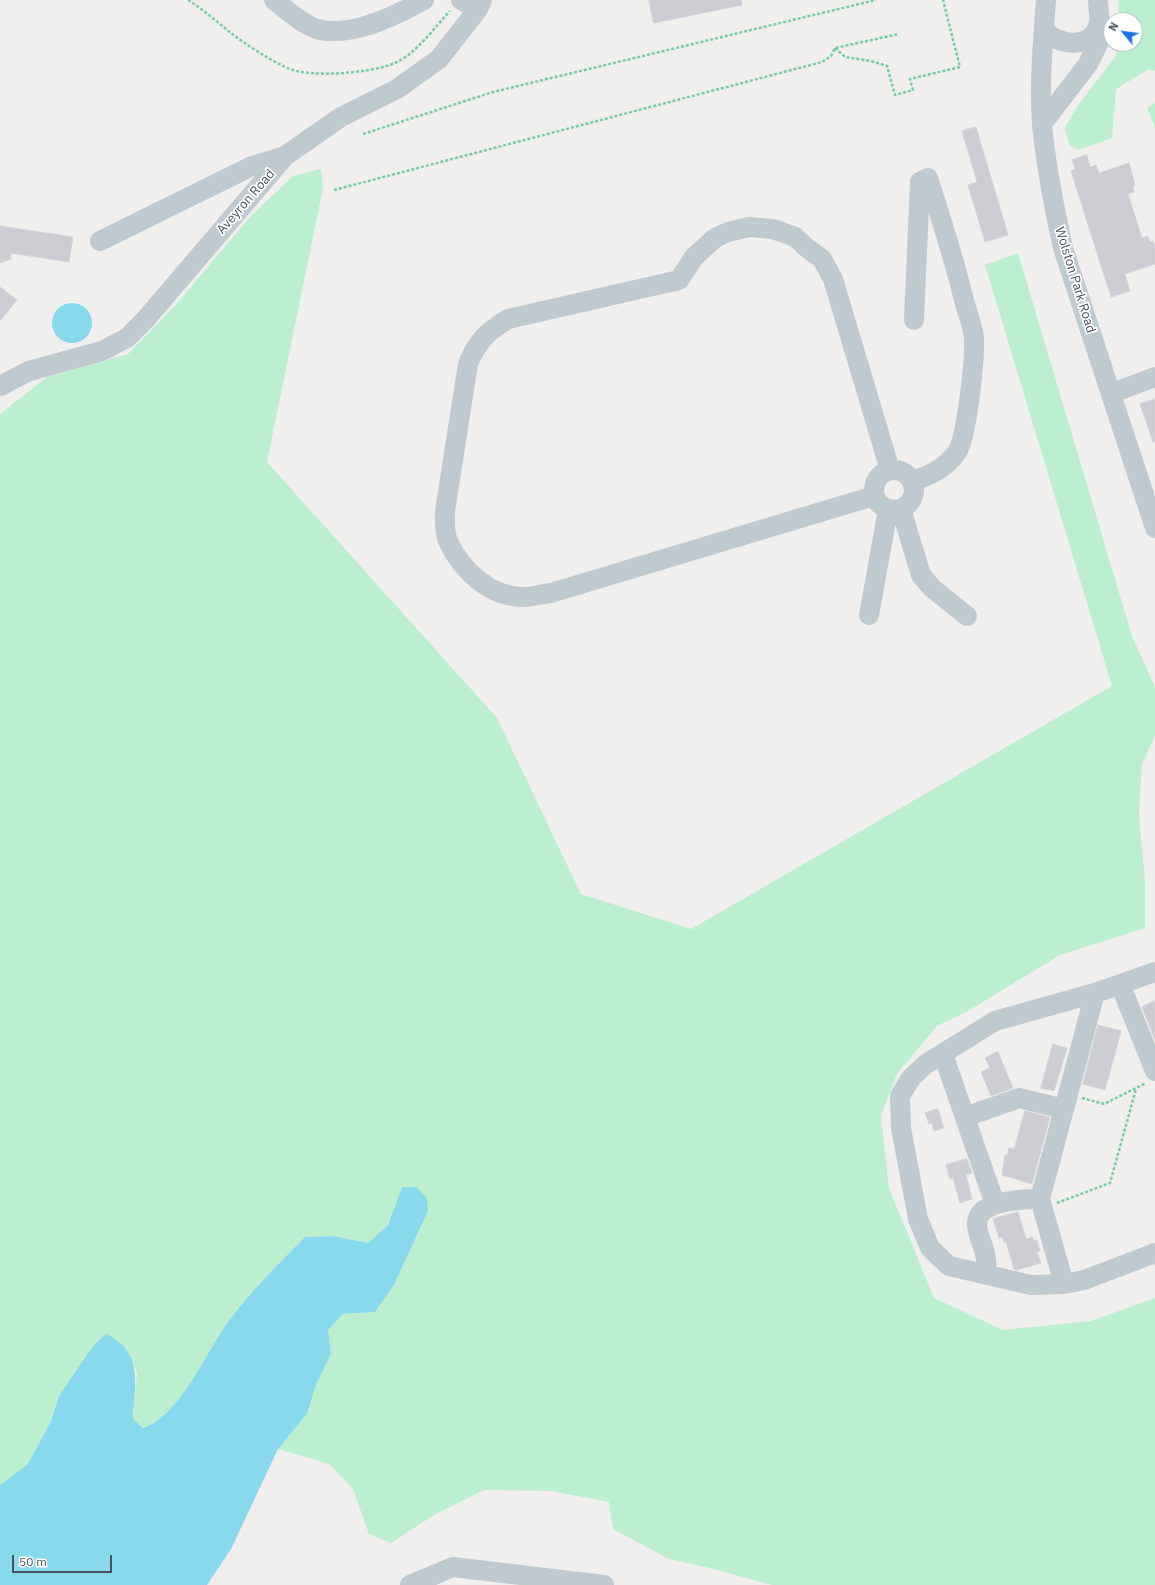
<!DOCTYPE html>
<html>
<head>
<meta charset="utf-8">
<style>
	body { margin:0 }
	#map { position:relative; width:1155px; height:1585px; overflow:hidden; background:#f1eeee; font-family:"IBM Plex Sans",sans-serif }
	canvas { display:block }
	.north { position:absolute; left:1103px; top:12px; width:40px; height:40px; box-sizing:border-box; background:#fff; border:1px solid #b5babe; border-radius:50%; rotate:299deg; font-size:11px; font-weight:700; line-height:16px; text-align:center; color:#46525c }
	.north::after { content:''; display:block; margin:auto; width:14px; height:18px; background:#1872e1; clip-path:polygon(50% 0,100% 100%,50% 72%,0 100%) }
	.scale { position:absolute; left:12px; top:1555px; width:100px; height:18px; box-sizing:border-box; border:2px solid #46525c; border-top:0; padding-left:5px; font-size:12px; line-height:14px; white-space:nowrap; color:#46525c; -webkit-text-stroke:3px #fff; paint-order:stroke }
</style>
</head>
<body>
<div id="map">
<canvas width="1155" height="1585"></canvas>
<div class="north">N</div>
<div class="scale">50 m</div>
</div>
<script>
const g = document.querySelector('canvas').getContext('2d');
g.lineJoin = 'round';
function fill(path, color) { g.fillStyle = color; g.fill(path, 'evenodd'); }
function trace(path, color, width, dash) { g.strokeStyle = color; g.lineWidth = width; g.lineCap = dash ? 'butt' : 'round'; g.setLineDash(dash || []); g.stroke(path); }
function label(font, color, halo, rows, align = 'center') {
  g.font = font + ' "IBM Plex Sans",sans-serif'; g.lineWidth = 3.5; g.setLineDash([]); g.textBaseline = 'middle'; g.strokeStyle = halo; g.fillStyle = color; for (const [text, x, y, turn = 0] of rows) {
    g.save(); g.translate(x, y); g.rotate((+turn || 0) * Math.PI / 180); g.textAlign = isNaN(turn) ? turn : align; if (halo) g.strokeText(text, 0, 0); g.fillText(text, 0, 0); g.restore();
  }
}
const green = new Path2D(`
	M1118 0H1155V71L1149 69 1116 89 1112 138 1079 150 1069 145 1065 127 1079 104 1116 56 1117 44H1135V20H1119Z
	M1155 103V128L1147 108Z
	M321 169 323 188 267 462 497 718 581 894 691 929 1112 686 985 265 1018 253 1132 636 1155 687V736L1142 764 1139 815 1145 880V928L1060 955 968 1011 937 1026 897 1074 881 1116 889 1188 934 1298 1003 1330 1091 1321 1155 1298V1585H772L710 1568 669 1559 613 1529 609 1502 551 1491 484 1490 434 1515 391 1543 369 1534 353 1489 329 1464 278 1449 307 1414 316 1385 331 1354 328 1330 343 1314 375 1312 394 1285 428 1211 402 1187 388 1225 368 1243 333 1236 305 1237C279 1263 253 1289 231 1318 205 1351 184 1414 143 1428L133 1419 137 1373 129 1353 59 1396 51 1421 28 1465 0 1485V414L47 377 128 354 175 306 250 217 293 176Z`);
const water = new Path2D(`
	M52 323a20 20 0 1 1 40 0a20 20 0 1 1-40 0Z
	M402 1187H416L427 1198 428 1211 394 1285 375 1312 343 1314 328 1330 331 1354 316 1385 307 1414 278 1449 231 1549 207 1585H0V1485L28 1464 51 1421 59 1396 93 1346 106 1334C144 1352 135 1385 133 1419L143 1428C182 1415 206 1350 231 1318 253 1289 279 1263 305 1237L333 1236 368 1243 388 1225Z`);
const building = new Path2D(`
	M649 0H741L742 5 654 23Z
	M976 127 1008 235 985 242 968 185 977 182 962 131Z
	M1087 155 1090 167 1096 165 1099 173 1129 163 1135 185 1133 186 1134 192 1128 194 1142 238 1148 236 1150 242 1153 241 1155 247V264L1125 274 1130 291 1111 297 1071 171 1075 169 1072 160Z
	M0 226 73 237 69 262 11 253V259L0 263Z
	M0 287 17 300 0 321Z
	M1155 399V442H1153L1140 404Z
	M1155 1001V1040L1142 1007Z
	M1098 1025 1121 1031 1105 1090 1083 1084Z
	M1053 1044 1067 1048 1054 1091 1041 1088Z
	M998 1052 1013 1088 991 1096 981 1072 990 1068 985 1058Z
	M938 1109 944 1128 934 1131 932 1123 929 1124 925 1113Z
	M1025 1111 1050 1117 1032 1184 1002 1175 1005 1155 1007 1156 1009 1148 1014 1149Z
	M967 1159 972 1173 966 1175 972 1199 960 1203 953 1178 950 1179 946 1165Z
	M1018 1212 1026 1239 1033 1237 1034 1241 1037 1240 1040 1251 1037 1252 1041 1263 1016 1270 1014 1269 1006 1242 1004 1243 1003 1237 999 1238 993 1219Z`);
const path = new Path2D(`
	M188 0C204 10 217 22 231 33 248 46 267 58 285 67 308 79 372 73 395 63 417 53 434 28 450 11
	M835 48 845 57 871 61 887 66 895 95 913 90 910 79 960 67 943 0
	M363 134 493 92 876 0
	M334 190 822 62 831 56 835 48 899 34
	M1082 1098 1104 1104 1146 1083
	M1057 1203 1110 1183 1136 1089`);
const minor = new Path2D(`
	M274 0C287 10 299 22 314 28 347 40 395 16 424 0
	M461 0 478 9
	M1046 0C1043 41 1039 83 1042 125 1046 166 1054 207 1063 248L1155 528
	M1044 29C1057 47 1094 50 1099 22 1100 15 1098 7 1098 0
	M1042 124 1088 64 1099 42V23
	M100 241 252 166 285 156
	M0 386 29 371 102 351 127 338 145 320 285 156 341 117 397 89 439 59 478 9 482 0
	M1112 393 1155 377
	M874 490a20 20 0 1 1 40 0a20 20 0 1 1-40 0Z
	M912 481C930 476 946 468 957 452 967 437 975 358 974 338 973 326 967 312 964 300 954 259 941 218 928 178L920 182 914 320
	M874 496 551 593C542 594 532 597 523 597 490 597 461 570 448 541 444 532 445 520 445 511L468 364C478 340 487 332 508 319L679 280 694 257 715 238 728 232 749 227 773 229 795 237 807 248 822 259 833 279 890 470
	M901 509 921 575 932 588 967 616
	M869 615 888 510
	M1155 972 1095 993 995 1021 926 1064 911 1078 900 1096 901 1128 918 1219 930 1248 949 1266 1031 1285 1064 1284 1084 1280 1155 1253
	M1120 984 1155 1071
	M943 1054 995 1204
	M965 1117 1019 1098 1064 1109
	M987 1275C986 1268 987 1261 985 1254 983 1244 977 1234 977 1224 977 1200 1024 1199 1040 1199
	M1064 1284 1040 1199 1095 993
	M410 1585 453 1567 604 1585`);
const streetNames = [
	["Aveyron Road",246,202,-49],
	["Wolston Park Road",1075,280,73]
];
fill(green, '#bcefcf');
fill(water, '#89d9ec');
fill(building, '#cbcdd3');
trace(building, '#d2d4da', 1);
trace(path, '#74cda0', 2.5, [3, 2]);
trace(minor, '#bec9d0', 20);
label('13px', '#46525c', '#fff', streetNames);
</script>
</body>
</html>
